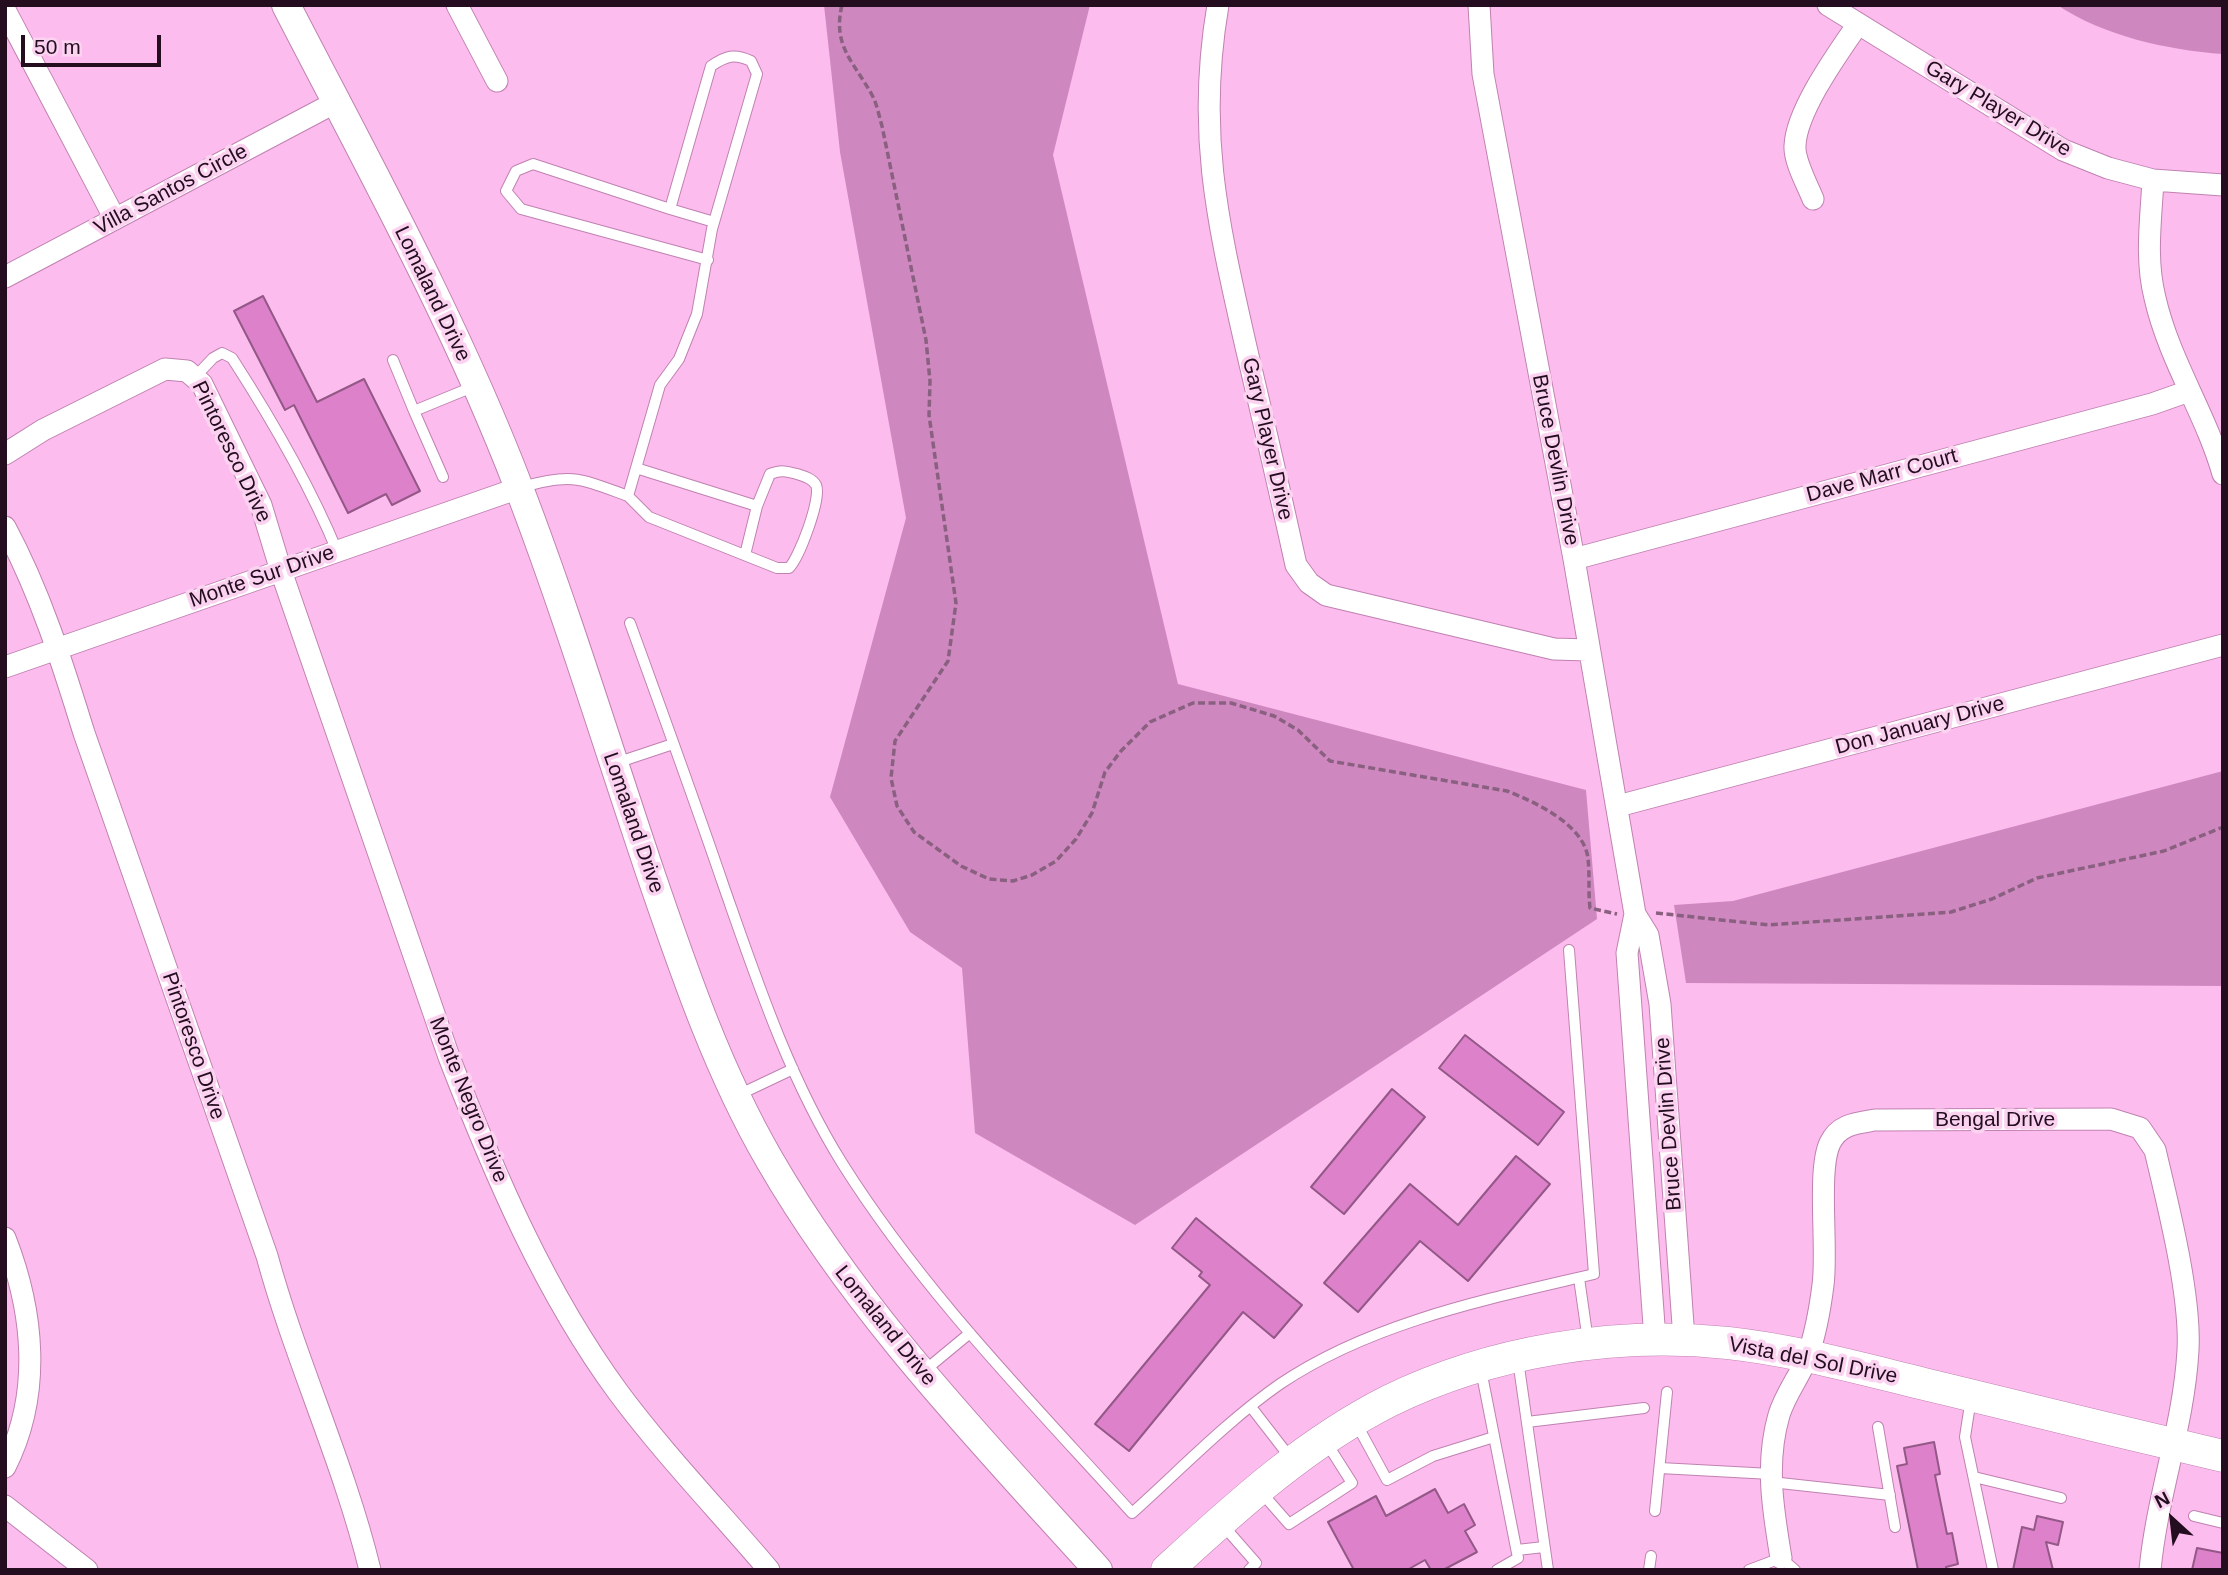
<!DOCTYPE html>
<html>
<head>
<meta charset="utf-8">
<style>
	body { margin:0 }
	#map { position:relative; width:2228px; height:1575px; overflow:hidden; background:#fdbcee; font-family:Arial,sans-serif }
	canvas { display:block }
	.frame { position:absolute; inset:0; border:7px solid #230d1f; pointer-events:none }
	.north { position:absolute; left:2137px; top:1484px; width:70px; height:70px; -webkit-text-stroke:5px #fbd3f1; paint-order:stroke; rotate:333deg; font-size:19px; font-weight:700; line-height:28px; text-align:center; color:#230d1f }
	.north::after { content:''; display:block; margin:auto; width:24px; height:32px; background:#230d1f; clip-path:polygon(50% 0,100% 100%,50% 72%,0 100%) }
	.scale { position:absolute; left:21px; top:35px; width:140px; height:32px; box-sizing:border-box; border:4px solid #230d1f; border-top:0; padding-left:9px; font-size:21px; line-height:24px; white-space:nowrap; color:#230d1f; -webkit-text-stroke:5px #fbd3f1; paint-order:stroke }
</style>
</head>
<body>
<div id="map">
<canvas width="2228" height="1575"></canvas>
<div class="frame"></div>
<div class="north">N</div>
<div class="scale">50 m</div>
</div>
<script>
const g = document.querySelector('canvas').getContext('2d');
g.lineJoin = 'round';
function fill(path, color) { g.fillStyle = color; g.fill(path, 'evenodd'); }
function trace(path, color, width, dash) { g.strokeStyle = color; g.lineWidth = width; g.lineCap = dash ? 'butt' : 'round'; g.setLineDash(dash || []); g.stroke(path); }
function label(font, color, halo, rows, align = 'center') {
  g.font = font + ' Arial,sans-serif'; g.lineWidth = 7; g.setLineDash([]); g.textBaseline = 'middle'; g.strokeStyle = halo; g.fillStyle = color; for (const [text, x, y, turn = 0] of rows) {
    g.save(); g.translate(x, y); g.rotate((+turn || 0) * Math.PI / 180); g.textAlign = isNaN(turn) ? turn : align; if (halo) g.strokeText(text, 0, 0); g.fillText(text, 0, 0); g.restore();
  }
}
const green = new Path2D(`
	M824 5H1090L1053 155 1178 684 1586 790 1597 919 1135 1225 975 1133 962 968 910 932 830 797 906 518 840 152Z
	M2057 5H2223V54C2167 50 2104 36 2057 5Z
	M2223 771V986L1686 983 1674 905 1733 901Z`);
const building = new Path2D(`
	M263 296 317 402 364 379 420 491 392 505 386 494 348 513 294 405 285 410 234 311Z
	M1465 1035 1564 1112 1538 1145 1439 1068Z
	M1392 1089 1425 1117 1344 1214 1311 1187Z
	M1516 1156 1550 1184 1468 1281 1420 1241 1358 1312 1324 1283 1410 1184 1458 1225Z
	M1196 1218 1302 1305 1274 1338 1243 1312 1129 1451 1095 1424 1210 1285 1199 1276 1202 1272 1172 1248Z
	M1934 1442 1940 1474 1935 1475 1947 1534 1952 1533 1958 1564 1946 1567V1570H1918L1897 1466 1907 1464 1904 1448Z
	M1435 1489 1448 1513 1464 1504 1475 1525 1465 1531 1477 1552 1443 1570H1431L1425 1560 1407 1570H1354L1328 1522 1376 1496 1386 1516Z
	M2037 1516 2063 1522 2058 1545 2046 1542 2053 1570H2013L2022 1527 2034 1530Z
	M2197 1548 2223 1553V1570H2192Z`);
const path = new Path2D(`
	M842 5C832 46 854 62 872 95 877 104 879 116 882 126L926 340 930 381 929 415 956 603 948 661 895 741 891 778 897 806 914 832 961 866 989 879 1013 881 1032 875 1056 861 1076 839 1092 813 1105 772 1121 751 1150 722 1193 703H1231L1274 716 1298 730 1330 761 1507 791C1535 802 1585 825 1588 859 1590 875 1588 892 1590 908L1617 914
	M1656 913 1769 925 1951 912 1992 899 2037 878 2164 851 2223 827`);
const service = new Path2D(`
	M670 209 714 222
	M393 360 414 411 475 386
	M196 376 213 358 222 353 232 358C272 420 309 483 337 551
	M414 411 443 477
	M522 487C572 473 579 478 628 496L660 385 679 359 697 314 712 229 757 74 751 61C734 53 726 56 711 66L670 209 533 164 516 171 506 191 521 209 708 260
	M628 496 649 517 777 568H789C799 558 822 498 816 485 812 478 803 476 797 474 786 471 781 470 770 474L757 506 636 468
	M745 555 757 506
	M630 623C662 711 694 799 724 887 757 981 789 1078 842 1163 923 1292 1031 1401 1132 1513 1180 1470 1227 1421 1280 1384 1372 1322 1488 1299 1594 1274L1569 950
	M616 763 673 744
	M736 1096 793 1069
	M1579 1278 1588 1341
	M1518 1360 1548 1570
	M1481 1370 1518 1558 1497 1570
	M924 1371 970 1333
	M1971 1398 1965 1437 1993 1570
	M1251 1407 1292 1460
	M1527 1422 1644 1408
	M1356 1423 1387 1480 1433 1456 1494 1437
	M1878 1427 1895 1527
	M1660 1468 1771 1474
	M1974 1477 2061 1498
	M1771 1482 1890 1495
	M1261 1492 1289 1524 1352 1483 1326 1442
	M1655 1511 1667 1392
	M2194 1516 2223 1523
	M1221 1523 1256 1563 1249 1570
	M1517 1550 1544 1547
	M1649 1570 1651 1556
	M1749 1570 1781 1558 1795 1570`);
const minor = new Path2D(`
	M457 5 497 81
	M1218 5C1196 133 1218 223 1246 347 1263 419 1280 492 1296 565L1309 583 1326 595 1554 649 1588 650
	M1479 5 1483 74 1574 559 1635 914 1627 953 1655 1339
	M1828 5 2063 150 2108 168 2153 180 2223 185
	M5 10 115 219
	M2153 180C2151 219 2145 259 2155 298 2169 360 2206 414 2223 474
	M1813 199C1807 184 1794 161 1795 146 1796 111 1838 53 1858 24
	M5 277 336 102
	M5 454 43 430 165 369 187 371 202 384 261 505 281 571 449 1057C494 1173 544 1291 618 1392 664 1454 719 1511 769 1570
	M5 527C40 592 62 662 84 733L267 1256C296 1362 344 1463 370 1570
	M1574 559 2152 404 2189 391
	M5 667 519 488
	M1618 806 2223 645
	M1635 914 1648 935 1660 1004 1684 1339
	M5 1238C34 1312 42 1394 5 1467
	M5 1506 87 1570
	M1781 1558C1773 1510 1765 1463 1779 1415 1785 1395 1799 1377 1807 1358 1815 1336 1820 1309 1823 1285 1828 1249 1817 1170 1830 1143 1839 1124 1857 1123 1875 1120L2111 1119 2140 1128 2155 1150C2168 1205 2191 1295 2188 1350 2184 1425 2157 1495 2150 1570`);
const tertiary = new Path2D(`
	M286 5C368 164 455 321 519 488 568 616 608 748 652 878 685 974 718 1071 769 1159 857 1312 980 1439 1098 1570`);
const secondary = new Path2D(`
	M1167 1570C1236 1507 1304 1444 1389 1401 1491 1351 1615 1331 1728 1343 1801 1351 1873 1372 1945 1389 2038 1412 2130 1434 2223 1456`);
const streetNames = [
	["Gary Player Drive",1998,109,31],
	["Villa Santos Circle",171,190,-28],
	["Lomaland Drive",432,294,64],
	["Gary Player Drive",1267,439,77],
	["Pintoresco Drive",231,452,64],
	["Bruce Devlin Drive",1555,460,79],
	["Dave Marr Court",1882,476,-15],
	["Monte Sur Drive",262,577,-19],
	["Don January Drive",1920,726,-15],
	["Lomaland Drive",633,823,71],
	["Pintoresco Drive",193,1046,71],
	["Monte Negro Drive",468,1100,68],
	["Bengal Drive",1995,1120],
	["Bruce Devlin Drive",1669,1124,-94],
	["Lomaland Drive",885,1326,51],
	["Vista del Sol Drive",1813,1361,11]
];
fill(green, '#ce88bf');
fill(building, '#de81cb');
trace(building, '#925886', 2);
trace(service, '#bf82b1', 12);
trace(minor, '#bf82b1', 23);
trace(tertiary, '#bf82b1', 30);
trace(secondary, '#bf82b1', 33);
trace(path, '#8a6081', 3.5, [7, 3.5]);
trace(service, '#fff', 10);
trace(minor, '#fff', 21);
trace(tertiary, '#fff', 28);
trace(secondary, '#fff', 32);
label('21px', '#230d1f', '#fbd3f1', streetNames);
</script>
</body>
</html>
